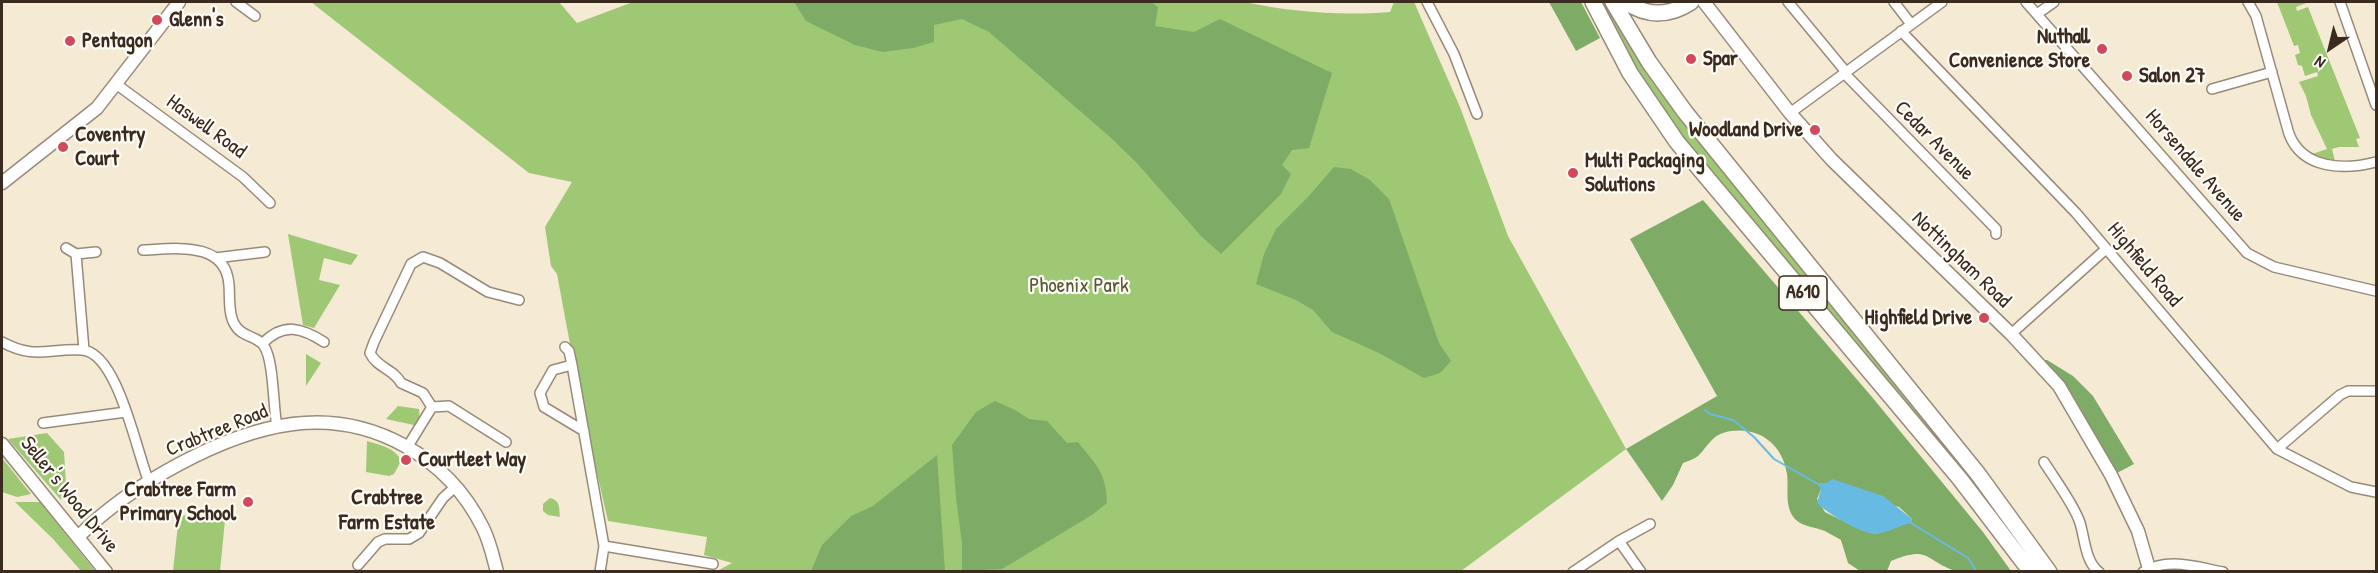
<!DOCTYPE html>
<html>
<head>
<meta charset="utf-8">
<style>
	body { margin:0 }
	#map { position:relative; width:2378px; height:573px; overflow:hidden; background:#f5ead4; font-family:"Patrick Hand",sans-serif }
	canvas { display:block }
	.frame { position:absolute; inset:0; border:3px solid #3b2a1e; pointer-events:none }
	.north { position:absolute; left:2300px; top:18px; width:60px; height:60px; -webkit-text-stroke:4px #fdfcf7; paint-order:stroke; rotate:215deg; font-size:16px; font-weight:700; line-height:24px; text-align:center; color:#3b2a1e }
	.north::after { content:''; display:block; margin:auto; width:21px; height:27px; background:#3b2a1e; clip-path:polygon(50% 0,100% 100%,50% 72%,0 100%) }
</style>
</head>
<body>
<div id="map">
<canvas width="2378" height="573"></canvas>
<div class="frame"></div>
<div class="north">N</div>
</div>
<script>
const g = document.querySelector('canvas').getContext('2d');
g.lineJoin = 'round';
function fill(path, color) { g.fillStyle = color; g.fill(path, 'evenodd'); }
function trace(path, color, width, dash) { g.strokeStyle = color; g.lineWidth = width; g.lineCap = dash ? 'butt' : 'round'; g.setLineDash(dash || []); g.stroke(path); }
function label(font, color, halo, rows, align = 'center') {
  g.font = font + ' "Patrick Hand",sans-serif'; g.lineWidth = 4.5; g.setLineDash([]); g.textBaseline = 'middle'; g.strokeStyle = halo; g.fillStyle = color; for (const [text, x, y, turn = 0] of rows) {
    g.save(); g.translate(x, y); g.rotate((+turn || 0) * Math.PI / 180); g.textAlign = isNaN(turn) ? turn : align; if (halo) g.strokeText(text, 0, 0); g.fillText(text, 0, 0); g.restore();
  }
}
const green = new Path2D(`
	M311 2H559L577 23 633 2H1244C1293 12 1340 16 1390 12L1394 2H1414L1460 107 1508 236 1626 449 1461 571H717L732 563 704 555 707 537 608 521 581 403 557 274 551 266 545 227 572 182 529 173Z
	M1598 2H1607L1962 461 2043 571H2035L1693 156 1647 93Z
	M2277 2H2309L2296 7 2297 11 2308 7 2360 138 2356 139 2359 147H2339L2332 149 2335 161 2333 163 2312 159V154L2327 149 2311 115 2306 96 2299 82 2318 76 2317 72 2305 76 2302 66 2298 65 2295 55 2300 53 2298 45 2294 46Z
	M288 234 358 255 351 265 324 258 319 280 340 285 314 328 303 325Z
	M306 354 321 363 306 386Z
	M398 406 419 409C420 416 420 421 414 425L386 419Z
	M47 433 64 452 66 484 61 500 8 439Z
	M367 441C380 445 396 448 401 461L394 474 389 476 366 472Z
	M2 458 31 494 17 497 2 492Z
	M550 498C560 500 559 507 560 517L548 515 543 511V504Z
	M15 502H40L95 571H81L53 539Z
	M179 515 225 520 220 571H173Z`);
const forest = new Path2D(`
	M794 2H1151L1158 7 1155 26 1194 32 1220 19 1332 73 1309 148 1292 150 1282 165 1291 174 1281 194 1221 254 1201 236 1136 162 1110 137 989 32 962 19 934 25V42L913 48 883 52 855 45 806 21Z
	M1549 2H1581L1600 38 1576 51Z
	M1334 167 1351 169 1370 180 1389 199 1439 343 1451 361 1440 373 1424 378 1379 353 1332 332 1313 310 1296 300 1256 284 1264 254 1276 229 1308 197Z
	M1703 200 1872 397 1983 532 2011 571C1997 571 1968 573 1955 571 1924 560 1930 545 1891 561L1887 571H1860L1848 563 1841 540C1836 537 1830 534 1825 531 1815 527 1803 527 1795 519 1784 506 1789 490 1787 474 1782 441 1754 424 1723 433 1712 436 1707 447 1699 455 1695 459 1688 461 1683 463L1673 485 1662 501 1626 449 1717 396 1630 239ZM1821 489 1899 507 1912 519 1911 522 1875 534 1851 525 1825 512 1817 499Z
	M2043 360H2047L2073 376 2093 396 2134 464 2117 473 2063 383Z
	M995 401 1015 410 1029 419 1047 421 1067 443 1078 442C1096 465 1106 472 1107 503L1092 515 1002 569 962 571V543L956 498 952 445 976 412Z
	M937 455 945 571H811L822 545 851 516 873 506Z`);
const water = new Path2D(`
	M1832 479 1883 496 1912 519 1911 523C1901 525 1885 534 1875 534 1860 533 1827 513 1817 503L1821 489 1816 483H1827Z`);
const stream = new Path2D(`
	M1705 410 1710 414 1733 420 1754 437 1774 459 1816 483
	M1911 523 1968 558 1977 572`);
const minor = new Path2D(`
	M236 2 255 16
	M1427 2 1454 54 1477 114
	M1788 2 1846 72
	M1894 2 1911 24
	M2026 2 2247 253 2274 267 2376 291
	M2248 2 2256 16 2289 134C2303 170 2345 170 2376 162
	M2340 2 2376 105
	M2037 14 2054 2
	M1901 31 2076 213 2277 449 2351 487 2376 492
	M1844 73 1996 229V234
	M116 84 243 177 270 203
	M2212 89 2272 72
	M1790 113 1942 2
	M66 248 76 254 84 350
	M143 250C174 249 226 240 229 285 230 297 228 315 235 325 241 337 258 336 264 346 274 361 273 407 277 427
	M76 254 96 252
	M215 258 265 252
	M2011 334 2106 249
	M2 342C35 360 49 348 82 350 118 352 137 454 149 482
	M263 343C284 322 302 328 324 342
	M565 347 569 351 572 365 604 546
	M572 365 553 370 540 393 544 407 584 431
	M432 407 423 393 401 383C394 369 377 368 370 353L374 342 411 264 423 257 440 263 488 292 519 300
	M43 423 126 412
	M408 446 432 407 449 406 506 442
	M2277 449 2340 395 2348 391H2376
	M2044 462C2054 478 2075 506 2080 523 2085 539 2085 561 2099 572
	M1619 541 1641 572
	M358 565 378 542 385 539H409L419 533 443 498 455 487
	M600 572 604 546 713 564
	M1573 572 1619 541 1650 524
	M2143 572C2168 557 2196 567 2223 572`);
const tertiary = new Path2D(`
	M1704 2 1790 113 1832 160 2011 334 2059 386 2111 475 2138 531 2150 572
	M2 183 97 108 179 2
	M2 444 106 572
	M79 536C129 486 222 433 293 424 372 414 448 457 483 528 490 542 493 557 497 572`);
const trunk = new Path2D(`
	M1593 2 1630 73 1677 142 1960 479 2031 572
	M1613 2 1649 62 1685 112 1978 474 2049 572
	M1626 2C1647 17 1670 16 1691 2`);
const markers = [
	[157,20,6,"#d1495b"],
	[70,41,6,"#d1495b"],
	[2102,49,6,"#d1495b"],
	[1691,59,6,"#d1495b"],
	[2127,76,6,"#d1495b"],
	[1815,130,6,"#d1495b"],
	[63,147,6,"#d1495b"],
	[1573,173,6,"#d1495b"],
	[1984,318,6,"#d1495b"],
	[406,460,6,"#d1495b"],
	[248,502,6,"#d1495b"]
];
const shields = [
	[1803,293,48]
];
const shieldNames = [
	["A610",1803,293]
];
const poiNames = [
	["Glenn's",169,20],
	["Nuthall",2090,37,"right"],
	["Convenience Store",2090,61,"right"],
	["Pentagon",82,41],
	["Spar",1703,59],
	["Salon 27",2139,76],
	["Woodland Drive",1803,130,"right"],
	["Coventry",75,135],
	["Court",75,159],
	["Multi Packaging",1585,161],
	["Solutions",1585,185],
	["Highfield Drive",1972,318,"right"],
	["Courtleet Way",418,460],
	["Crabtree Farm",236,490,"right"],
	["Primary School",236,514,"right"]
];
const streetNames = [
	["Haswell Road",206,127,36],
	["Cedar Avenue",1934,141,45],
	["Horsendale Avenue",2195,166,49],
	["Nottingham Road",1961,260,44],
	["Highfield Road",2144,265,50],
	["Crabtree Road",217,431,-22],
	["Seller's Wood Drive",69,495,51]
];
const parkNames = [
	["Phoenix Park",1079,286]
];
const neighbourhoodNames = [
	["Crabtree",387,498],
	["Farm Estate",387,523]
];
fill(green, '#9ec874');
fill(forest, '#7eac66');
fill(water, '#67bbe3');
trace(stream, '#67bbe3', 2);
trace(minor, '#988a79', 12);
trace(tertiary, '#988a79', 15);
trace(trunk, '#988a79', 18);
trace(minor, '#fff', 9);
trace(tertiary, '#fff', 12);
trace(trunk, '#fff', 15);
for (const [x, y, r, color] of markers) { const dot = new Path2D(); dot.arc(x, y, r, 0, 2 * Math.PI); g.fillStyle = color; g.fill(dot); trace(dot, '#fdfcf7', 2); }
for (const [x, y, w] of shields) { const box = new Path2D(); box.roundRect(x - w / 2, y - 17, w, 34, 4.5); g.fillStyle = '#fdfcf7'; g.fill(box); trace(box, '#3b2a1e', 1.5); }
label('bold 20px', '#3b2a1e', null, shieldNames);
label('bold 21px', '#3b2a1e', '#fdfcf7', poiNames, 'left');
label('21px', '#3b2a1e', '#fdfcf7', streetNames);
label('21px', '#595938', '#fdfcf7', parkNames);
label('bold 22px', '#3b2a1e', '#fdfcf7', neighbourhoodNames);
</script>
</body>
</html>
